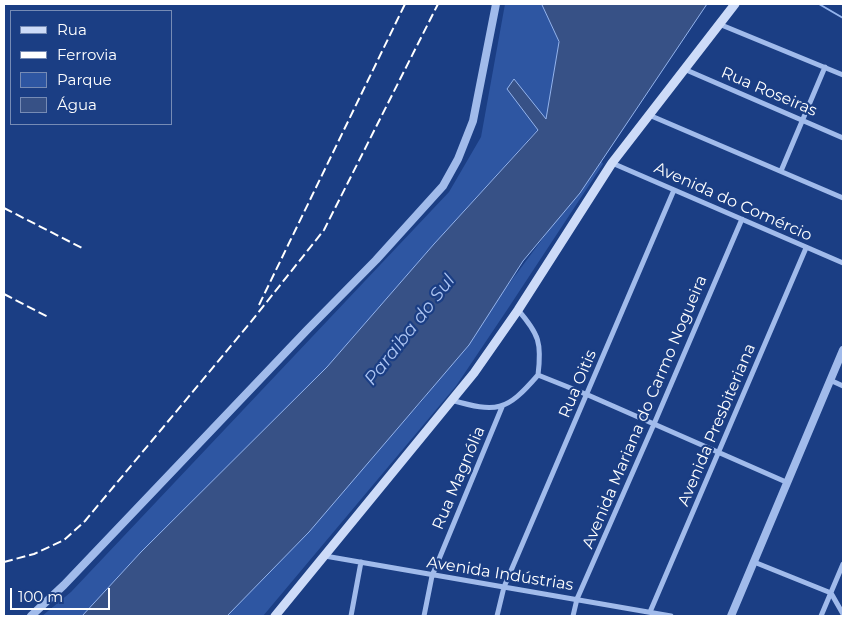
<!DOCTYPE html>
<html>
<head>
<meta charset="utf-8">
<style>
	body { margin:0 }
	#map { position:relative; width:847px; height:620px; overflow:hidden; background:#1b3e84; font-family:Montserrat,sans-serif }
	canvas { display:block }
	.frame { position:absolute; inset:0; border:5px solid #fff; pointer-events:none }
	.legend { position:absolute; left:10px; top:10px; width:162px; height:115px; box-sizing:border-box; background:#1b3e84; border:1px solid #768bb5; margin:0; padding:6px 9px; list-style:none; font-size:15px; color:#fff }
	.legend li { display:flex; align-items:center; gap:10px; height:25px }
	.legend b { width:25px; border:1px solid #768bb5 }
	.scale { position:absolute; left:10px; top:588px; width:100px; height:22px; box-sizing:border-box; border:2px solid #fff; border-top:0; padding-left:6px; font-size:15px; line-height:18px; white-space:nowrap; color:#fff; -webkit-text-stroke:4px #1b3e84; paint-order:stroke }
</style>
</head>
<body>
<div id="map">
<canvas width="847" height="620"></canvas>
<div class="frame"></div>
<ul class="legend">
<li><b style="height:6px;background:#cddbf8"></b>Rua</li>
<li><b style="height:6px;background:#fff"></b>Ferrovia</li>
<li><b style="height:14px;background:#2e56a2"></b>Parque</li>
<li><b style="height:14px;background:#375186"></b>Água</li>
</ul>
<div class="scale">100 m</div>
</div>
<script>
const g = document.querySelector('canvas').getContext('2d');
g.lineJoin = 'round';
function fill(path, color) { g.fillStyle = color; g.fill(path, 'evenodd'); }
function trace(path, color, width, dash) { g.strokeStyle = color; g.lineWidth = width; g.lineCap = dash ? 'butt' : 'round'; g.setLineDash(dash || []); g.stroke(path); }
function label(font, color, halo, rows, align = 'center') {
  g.font = font + ' Montserrat,sans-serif'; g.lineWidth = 4.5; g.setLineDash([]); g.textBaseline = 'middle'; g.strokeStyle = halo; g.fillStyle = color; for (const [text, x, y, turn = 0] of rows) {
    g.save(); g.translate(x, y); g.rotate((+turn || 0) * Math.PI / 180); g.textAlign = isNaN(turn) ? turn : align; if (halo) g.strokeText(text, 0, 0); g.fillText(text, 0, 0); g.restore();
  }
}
const green = new Path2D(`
	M505 4H542L559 42 546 120 514 79 508 89 538 129 434 244 327 367 141 552 82 616H42L71 592 449 192 481 137Z
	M601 160 603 164 507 310 456 386 263 616H226L422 401Z`);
const water = new Path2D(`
	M542 4H707L580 193 523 261 469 345 309 532 227 616H82L141 552 327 367 434 244 538 130 507 89 514 79 546 119 559 42Z`);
const stream = new Path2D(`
	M819 4 843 18`);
const minor = new Path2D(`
	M719 24 843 75
	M684 69 843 138
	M649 115 843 198
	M612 163 843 263
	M781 171 825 67
	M518 310C539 334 542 343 538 375
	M538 375 588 395 786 482
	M830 380 843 386
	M451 400C497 413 506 412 538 375
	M325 556 671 616
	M754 562 831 593 843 614
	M650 612 806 248
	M351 616 361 562
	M424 616 432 576 502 407
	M497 616 504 587 674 190
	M573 616 577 599 654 424 742 219
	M821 616 843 564`);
const tertiary = new Path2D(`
	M31 616 64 585 307 330 376 260 443 186 458 159 473 121 496 4
	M731 616 843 350`);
const secondary = new Path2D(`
	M275 616 474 373 518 310 612 163 735 4`);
const rail = new Path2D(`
	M4 208 84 249
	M4 294 48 317
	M259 305 405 4
	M4 562 34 554 64 540 85 521 250 323 324 230 438 4`);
const streetNames = [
	["Rua Roseiras",769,92,23],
	["Avenida do Comércio",733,202,24],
	["Rua Oitis",578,384,-67],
	["Avenida Mariana do Carmo Nogueira",645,412,-67],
	["Avenida Presbiteriana",717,425,-67],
	["Rua Magnólia",459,478,-67],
	["Avenida Indústrias",500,574,9]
];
const waterNames = [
	["Paraiba do Sul",410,330,-52]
];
fill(green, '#2e56a2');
fill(water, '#375186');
trace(water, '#94b4ed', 1);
trace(stream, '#94b4ed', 2);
trace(minor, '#a1bbeb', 5);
trace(tertiary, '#a1bbeb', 8);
trace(secondary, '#cddbf8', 9);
trace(rail, '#fff', 2, [9, 4]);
label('16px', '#fff', '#1b3e84', streetNames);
label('italic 18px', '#adc5f3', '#1b3e84', waterNames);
</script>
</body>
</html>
